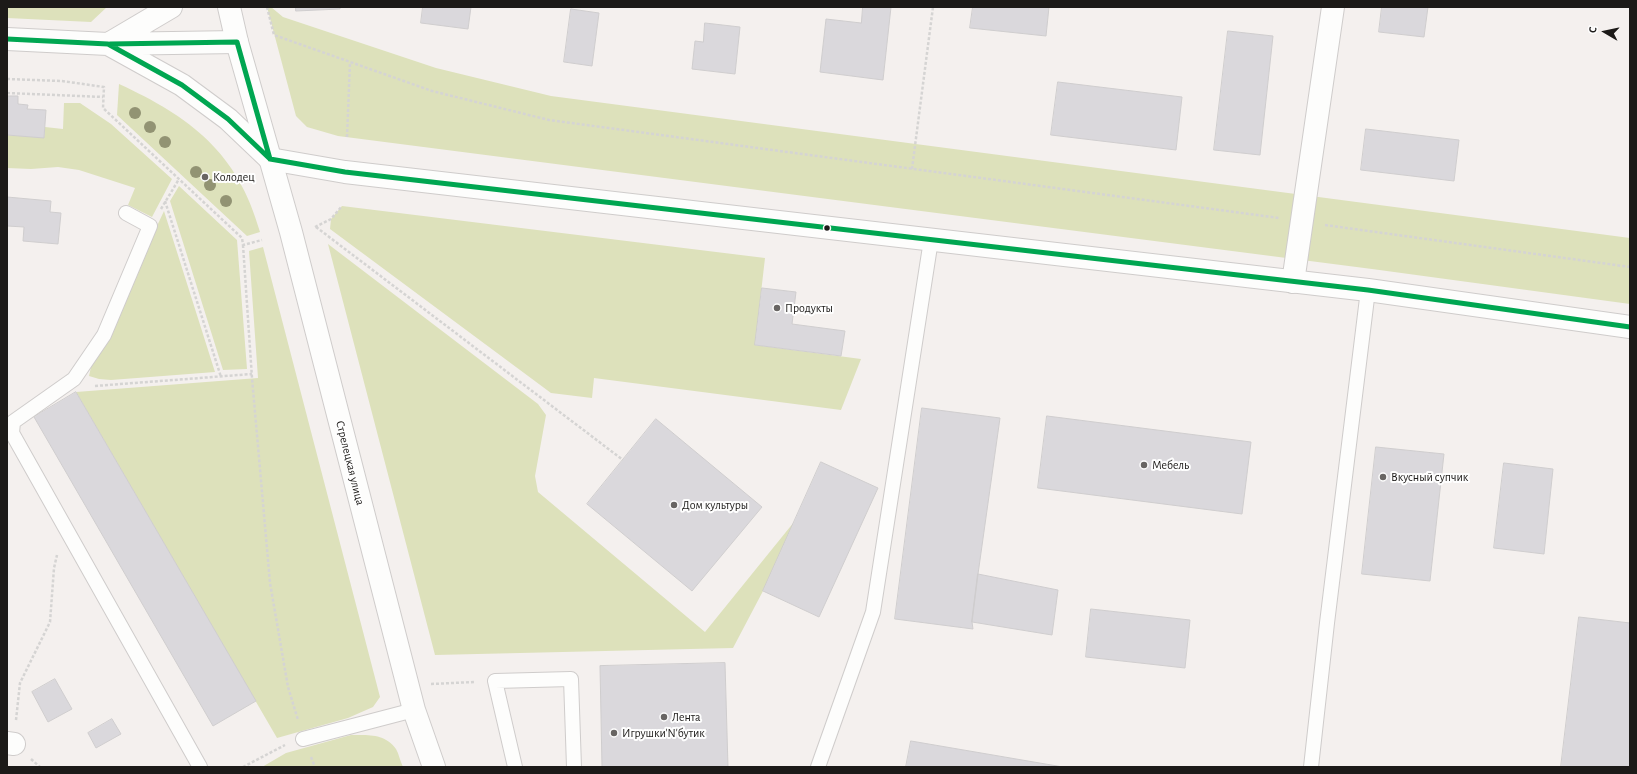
<!DOCTYPE html>
<html>
<head>
<meta charset="utf-8">
<style>
	body { margin:0 }
	#map { position:relative; width:1637px; height:774px; overflow:hidden; background:#f4f0ee; font-family:"Alegreya Sans",sans-serif }
	canvas { display:block }
	.frame { position:absolute; inset:0; border:8px solid #1c1a18; pointer-events:none }
	.north { position:absolute; left:1585px; top:12px; width:40px; height:40px; -webkit-text-stroke:3px #fefefe; paint-order:stroke; rotate:279deg; font-size:11px; font-weight:700; line-height:16px; text-align:center; color:#1c1a18 }
	.north::after { content:''; display:block; margin:auto; width:14px; height:18px; background:#1c1a18; clip-path:polygon(50% 0,100% 100%,50% 72%,0 100%) }
</style>
</head>
<body>
<div id="map">
<canvas width="1637" height="774"></canvas>
<div class="frame"></div>
<div class="north">С</div>
</div>
<script>
const g = document.querySelector('canvas').getContext('2d');
g.lineJoin = 'round';
function fill(path, color) { g.fillStyle = color; g.fill(path, 'evenodd'); }
function trace(path, color, width, dash) { g.strokeStyle = color; g.lineWidth = width; g.lineCap = dash ? 'butt' : 'round'; g.setLineDash(dash || []); g.stroke(path); }
function label(font, color, halo, rows, align = 'center') {
  g.font = font + ' "Alegreya Sans",sans-serif'; g.lineWidth = 4; g.setLineDash([]); g.textBaseline = 'middle'; g.strokeStyle = halo; g.fillStyle = color; for (const [text, x, y, turn = 0] of rows) {
    g.save(); g.translate(x, y); g.rotate((+turn || 0) * Math.PI / 180); g.textAlign = isNaN(turn) ? turn : align; if (halo) g.strokeText(text, 0, 0); g.fillText(text, 0, 0); g.restore();
  }
}
const green = new Path2D(`
	M7 7H107L91 22 7 18Z
	M267 7H271L283 17 436 68 551 96 1630 238V304L1372 269 338 136 307 127 296 116Z
	M119 84C191 117 238 153 260 232L247 236 117 115Z
	M64 103H80L111 124 172 179 152 217 128 205 135 188 79 170 58 167 31 169 7 168V135L44 137 45 127 63 129Z
	M179 186 237 240 247 369 223 370 170 201Z
	M342 206 765 258 755 345 861 359 841 410 594 378 592 398 551 393 330 229 331 219Z
	M164 211 215 372 111 380 99 379 89 376 91 367Z
	M328 244 538 404 546 415 535 476 538 492 705 632 794 522 763 591 733 648 435 655Z
	M263 247 380 697 373 707 348 718 277 738 76 392 258 378 249 251Z
	M351 735C367 735 385 733 396 749 399 754 400 761 403 767H262L286 753Z`);
const building = new Path2D(`
	M296 7H340V9L296 11Z
	M423 7H471L468 29 421 23Z
	M863 7H891L883 80 820 72 826 19 861 23Z
	M973 7H1049L1046 36 970 28Z
	M1382 7H1428L1424 37 1379 32Z
	M571 9 599 13 592 66 564 62Z
	M705 23 740 27 735 74 692 69 695 41 703 42Z
	M1228 31 1273 36 1260 155 1214 150Z
	M1058 82 1182 97 1176 150 1051 135Z
	M7 96H18V104L28 105 27 109 46 110 44 138 7 135Z
	M1366 129 1459 140 1454 181 1361 170Z
	M7 197 51 201 50 212 61 213 58 244 23 241 24 227 7 226Z
	M762 288 796 292 792 324 845 331 841 356 755 345Z
	M76 392 256 701 213 726 34 417Z
	M922 408 1000 418 978 574 972 622 973 629 895 619Z
	M1047 416 1251 442 1242 514 1038 488Z
	M656 419 762 507 692 591 587 504Z
	M1376 447 1444 454 1430 581 1362 574Z
	M821 462 878 488 819 617 763 591Z
	M1504 463 1553 469 1544 554 1494 548Z
	M978 574 1058 590 1052 635 972 622Z
	M1091 609 1190 620 1185 668 1086 657Z
	M1579 617 1630 623V767H1561Z
	M725 663 728 767H602L600 666Z
	M55 679 72 709 48 722 32 692Z
	M112 719 121 734 96 748 88 733Z
	M911 741 1063 767H906Z`);
const path = new Path2D(`
	M267 7 274 35 432 91 549 120 1279 218
	M7 79 62 81 104 87 103 108 242 238 243 245 262 240
	M7 93 103 97
	M347 137 350 62
	M912 169 933 7
	M165 201 221 377
	M161 209 179 179
	M1325 225 1630 267
	M315 227 331 219 342 206
	M316 227 623 460
	M243 245 252 378 270 583 288 687 298 720
	M95 386 252 374
	M431 684 474 682
	M16 720 20 683 50 622 54 568 57 555
	M311 757 315 767
	M31 759 40 767
	M243 767 285 745`);
const lane = new Path2D(`
	M126 213 150 226 104 335 74 379 13 422 12 433 200 767
	M303 739 414 710
	M515 767 495 681 571 679 574 767
	M818 767 873 612 931 240
	M1311 767 1327 623 1368 290`);
const street = new Path2D(`
	M1293 282 1333 7
	M7 743 14 744`);
const secondary = new Path2D(`
	M7 39 108 44 237 42
	M110 43 171 7
	M108 44 182 85 228 119 270 159 345 172 1368 290 1630 327`);
const primary = new Path2D(`
	M229 7 237 42 291 232 414 710 434 767`);
const bus1 = new Path2D(`
	M7 39 108 44 182 85 228 119 270 159 345 172 1368 290 1630 327
	M110 44 237 42 270 159`);
const trees = [
	[135,113],
	[150,127],
	[165,142],
	[196,172],
	[210,185],
	[226,201]
];
const markers = [
	[205,177,4,"#686563"],
	[827,228,3.5,"#1c1a18"],
	[777,308,4,"#686563"],
	[1144,465,4,"#686563"],
	[1383,477,4,"#686563"],
	[674,505,4,"#686563"],
	[664,717,4,"#686563"],
	[614,733,4,"#686563"]
];
const poiNames = [
	["Колодец",213,177],
	["Продукты",785,308],
	["Мебель",1152,465],
	["Вкусный супчик",1391,477],
	["Дом культуры",682,505],
	["Лента",672,717],
	["Игрушки'N'бутик",622,733]
];
const streetNames = [
	["Стрелецкая улица",350,463,76]
];
fill(green, '#dde1bb');
fill(building, '#dad8dc');
trace(building, '#cfcdce', 1);
trace(lane, '#cfcccb', 16);
trace(street, '#cfcccb', 24);
trace(secondary, '#cfcccb', 24);
trace(primary, '#cfcccb', 24);
trace(path, '#d5d4d3', 2.5, [3, 2]);
trace(lane, '#fdfdfc', 14);
trace(street, '#fdfdfc', 22);
trace(secondary, '#fdfdfc', 22);
trace(primary, '#fdfdfc', 22);
trace(bus1, '#00a651', 5);
g.fillStyle = '#929373';
for (const [x, y] of trees) { g.beginPath(); g.arc(x, y, 6, 0, 2 * Math.PI); g.fill(); }
for (const [x, y, r, color] of markers) { const dot = new Path2D(); dot.arc(x, y, r, 0, 2 * Math.PI); g.fillStyle = color; g.fill(dot); trace(dot, '#fefefe', 1.5); }
label('12px', '#1c1a18', '#fefefe', poiNames, 'left');
label('12px', '#1c1a18', '#fefefe', streetNames);
</script>
</body>
</html>
